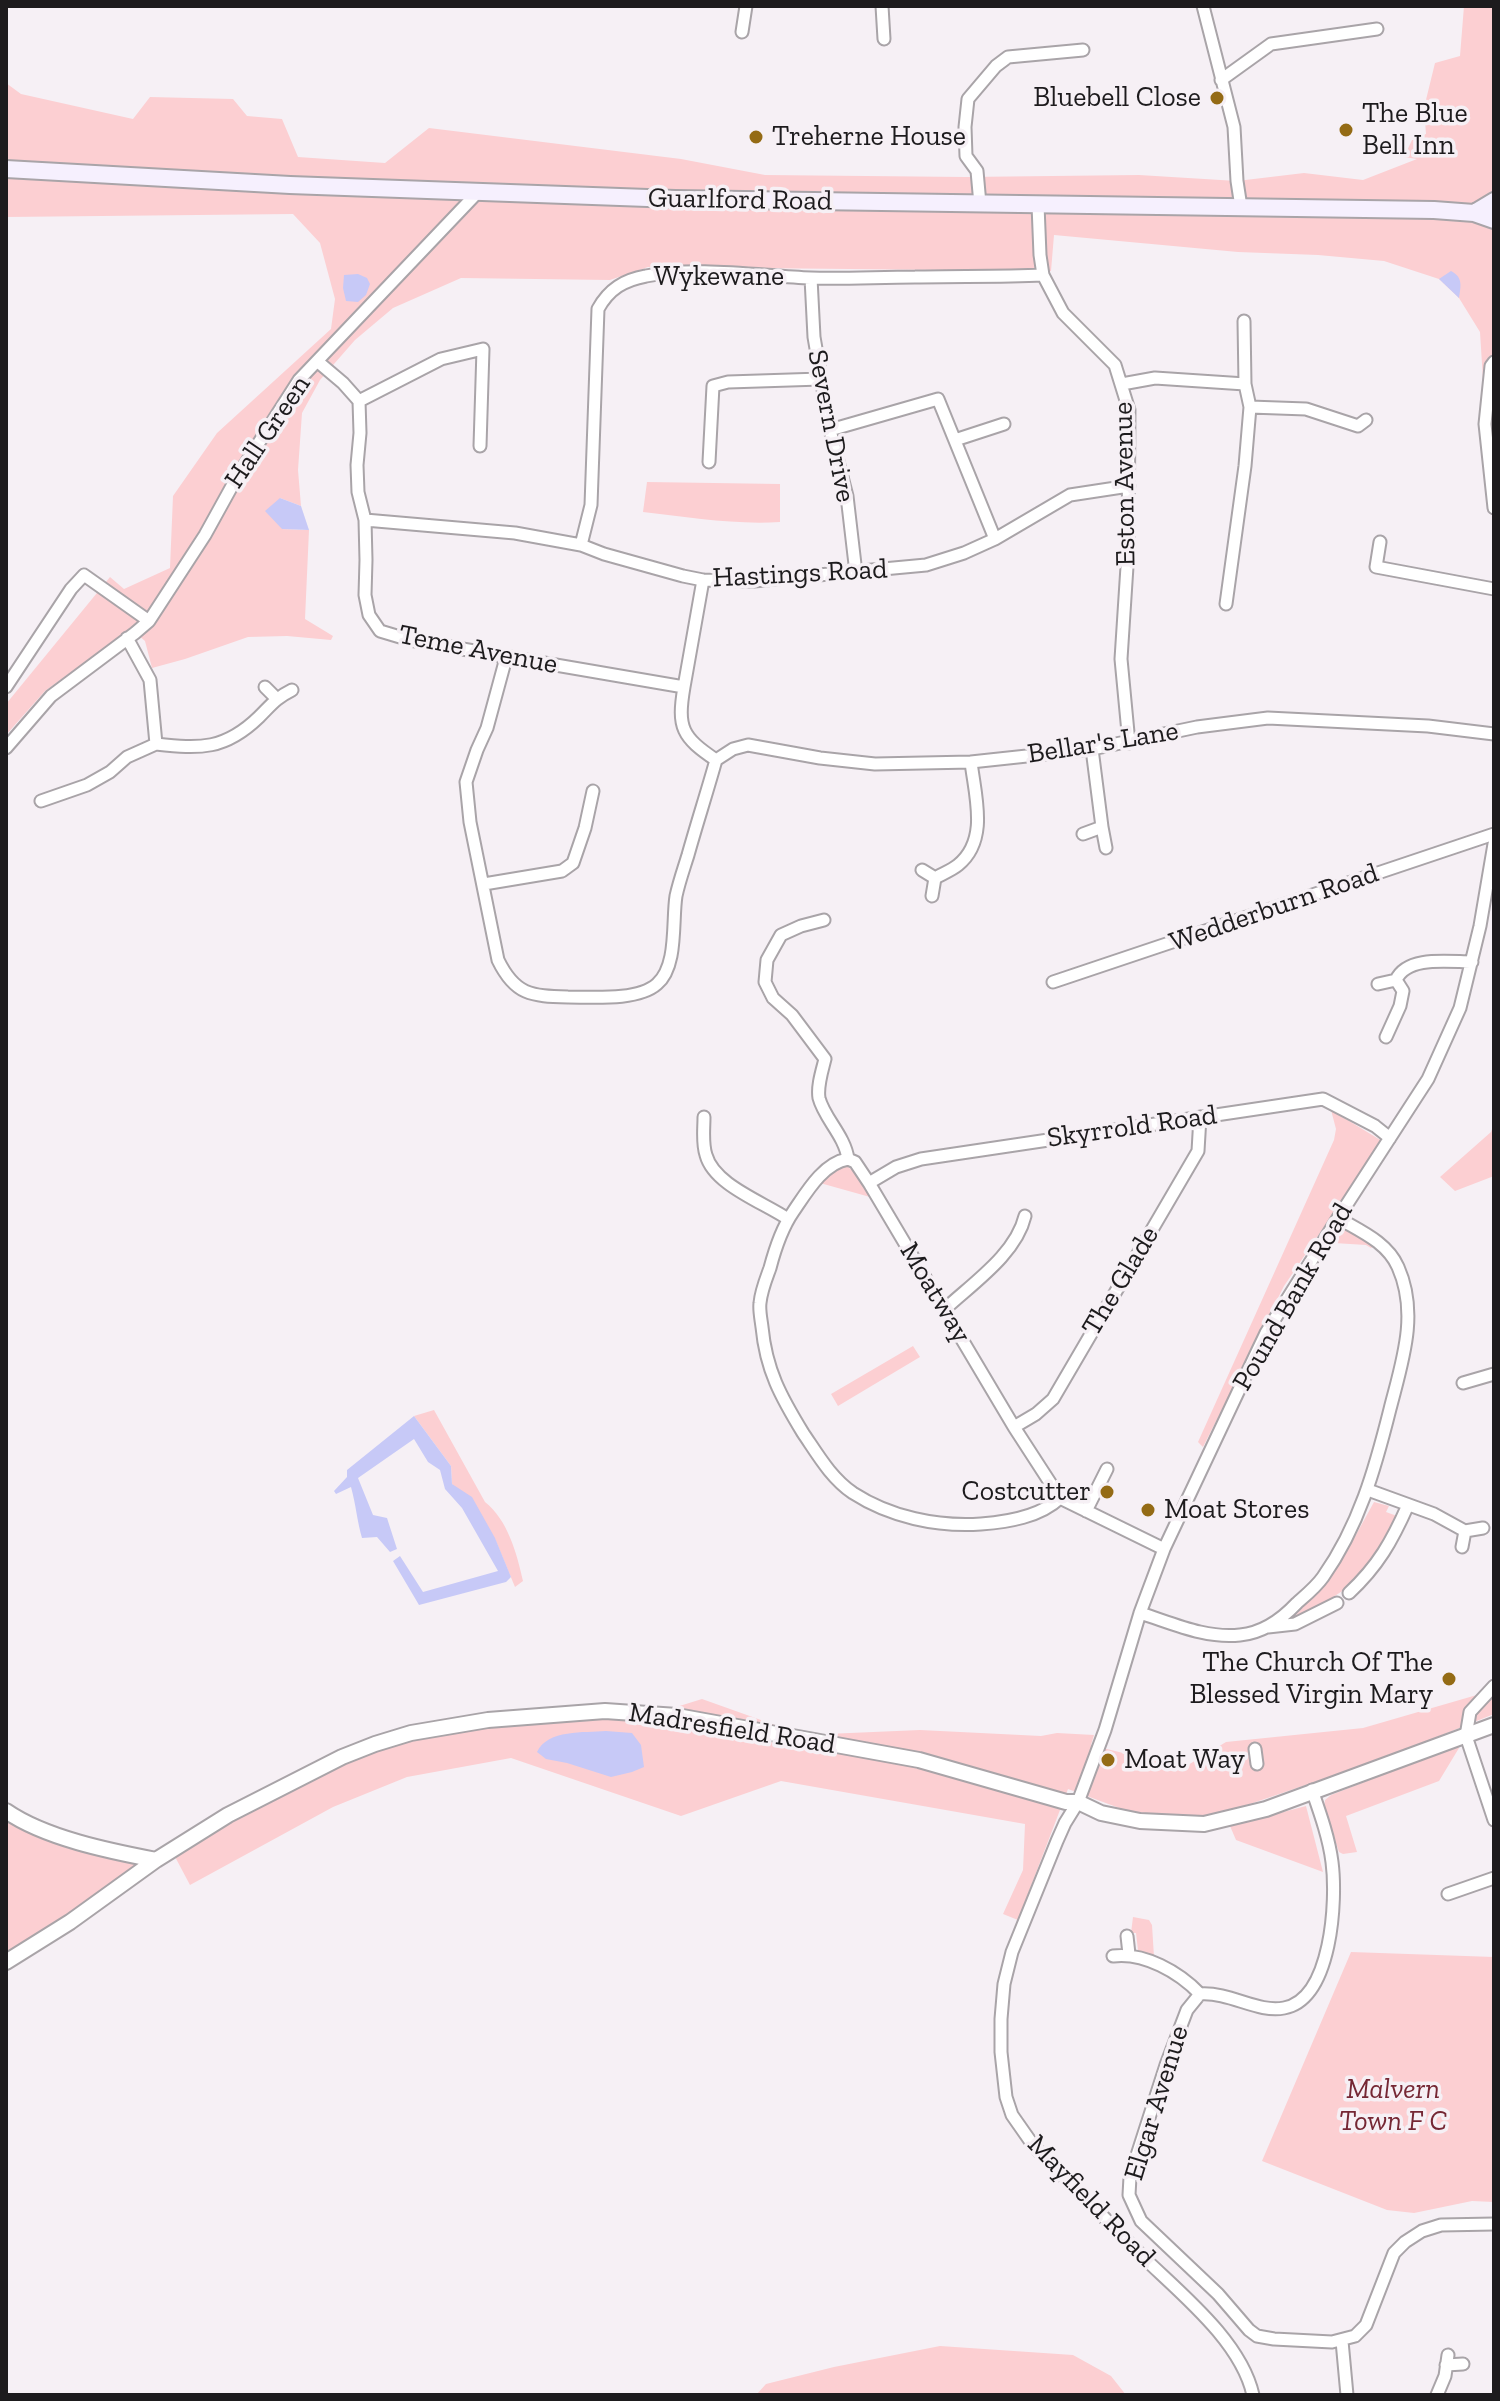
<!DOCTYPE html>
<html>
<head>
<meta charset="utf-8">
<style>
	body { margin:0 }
	#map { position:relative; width:1500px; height:2401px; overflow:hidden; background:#f6f0f5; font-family:"Zilla Slab",serif }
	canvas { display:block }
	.frame { position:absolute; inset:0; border:8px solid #1d1b1d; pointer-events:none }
</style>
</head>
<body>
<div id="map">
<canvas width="1500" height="2401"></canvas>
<div class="frame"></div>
</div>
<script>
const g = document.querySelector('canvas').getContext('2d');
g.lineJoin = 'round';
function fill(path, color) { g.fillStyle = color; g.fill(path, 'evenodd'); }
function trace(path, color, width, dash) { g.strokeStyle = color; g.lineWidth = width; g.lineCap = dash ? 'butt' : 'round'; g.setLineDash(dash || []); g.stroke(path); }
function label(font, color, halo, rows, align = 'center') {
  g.font = font + ' "Zilla Slab",serif'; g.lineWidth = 7; g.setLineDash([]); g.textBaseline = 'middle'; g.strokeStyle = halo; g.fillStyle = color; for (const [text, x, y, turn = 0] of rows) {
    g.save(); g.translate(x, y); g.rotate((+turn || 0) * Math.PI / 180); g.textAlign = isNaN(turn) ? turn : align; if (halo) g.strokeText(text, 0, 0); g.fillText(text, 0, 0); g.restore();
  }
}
const green = new Path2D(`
	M1464 6H1494V366L1483 380 1480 332 1459 298 1439 279 1384 261 1318 255 1238 252 1054 235 1051 271 648 267 610 280 461 278 393 308 355 340 320 380 302 413 298 470 301 506 280 498 282 529 309 530 305 619 333 636 331 640 287 636 248 637 185 659 152 668 145 641 131 629 45 691 6 735V704L110 577 124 589 170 568 173 496 217 433 331 329 335 299 320 243 293 214 6 217V83L21 94 133 119 150 97 233 99 247 116 282 119 298 157 385 163 429 128 681 159 765 175 966 177 1139 175 1237 181 1304 173 1363 180 1417 159 1404 157 1412 140 1426 134 1424 108 1435 63 1460 56Z
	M647 482 780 484V522C734 525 689 517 643 512Z
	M1331 1110 1382 1141 1284 1286 1203 1447 1198 1442 1334 1140 1336 1129Z
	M1494 1123V1176L1455 1191 1440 1177 1491 1132Z
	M847 1166 854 1172 870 1197 820 1183 835 1169Z
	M1345 1229C1356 1230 1366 1238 1374 1246L1371 1248 1366 1245 1334 1243Z
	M913 1346 920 1357 838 1406 831 1394Z
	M434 1410 485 1502C508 1520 517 1554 523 1581L515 1587 495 1539 452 1484 451 1466 414 1416Z
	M1374 1502 1389 1506 1386 1512 1397 1516C1392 1528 1388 1541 1381 1551 1358 1586 1327 1602 1291 1620L1327 1582 1346 1553Z
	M1494 1690V1714L1385 1758 1203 1820 1130 1812 1068 1789 1018 1920 1003 1914 1023 1870 1025 1824 781 1781 681 1816 511 1758 407 1777 333 1807 190 1885 173 1853 313 1776 401 1740 493 1724 644 1717 702 1699 803 1735 920 1730 1041 1736 1057 1733 1094 1735 1091 1745 1183 1768 1226 1742 1363 1728Z
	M1458 1745 1459 1748 1439 1781 1346 1816 1357 1852 1343 1854 1339 1852 1324 1807 1325 1800 1331 1795Z
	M1306 1806 1323 1872 1236 1840 1230 1826Z
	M6 1821 71 1847 141 1864 73 1914 6 1954Z
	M1133 1917 1149 1920 1152 1925 1154 1957 1138 1950 1136 1933H1131Z
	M1351 1952 1494 1957V2202L1472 2201 1414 2213 1387 2210 1262 2161Z
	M940 2346 1073 2355 1111 2376 1126 2395H756L766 2384 834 2367Z`);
const water = new Path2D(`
	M1451 271C1463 277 1461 286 1459 298L1439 279Z
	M358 274 367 278 370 284 366 295 358 302 346 301 343 288 344 275Z
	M280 498 301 506 309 530 282 529 265 511Z
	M414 1416 451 1466 452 1484 472 1497 495 1538 511 1577 506 1582 419 1605 393 1561 400 1556 423 1592 498 1571 462 1508 445 1489 440 1470 428 1462 414 1439 358 1478 373 1515 387 1518 397 1549 390 1552 377 1537 362 1538C357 1521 356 1505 351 1487L336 1494 334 1491 347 1477V1470Z
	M606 1731 632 1733 641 1745 644 1767 632 1772 611 1777 567 1763 546 1759 537 1752C548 1729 584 1733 606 1731Z`);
const minor = new Path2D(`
	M882 6 884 39
	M1203 6 1234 127 1237 181 1241 207
	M742 32 746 6
	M1221 80 1271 44 1377 29
	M980 204 977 171 966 156 965 127 968 99 996 66 1008 57 1083 50
	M1038 205 1040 255 1043 275 1063 313 1115 365 1129 410 1128 551 1121 659 1129 743
	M811 278 814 337 830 430 847 496 856 573
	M1244 321 1245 384
	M317 361 343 383 359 401 360 433 357 465 358 492 365 520 366 560 365 595 369 615 380 631 410 640 684 687C677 728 682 737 716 760
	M1494 362 1491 366 1485 424 1494 508
	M1122 384 1155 378 1245 384 1250 407 1245 466 1226 604
	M359 401 441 359 483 349 480 446
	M1250 407 1306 409 1358 426 1366 420
	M830 430 938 399 995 539
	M955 440 1004 424
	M709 462 713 386 728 382 821 379
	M365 520 515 533 581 545 604 554 683 576 703 580 754 581 926 565 964 553 995 539 1070 495 1129 486
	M1380 542 1376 567 1494 589
	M581 545 591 505 598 309C609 289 624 280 646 276 694 266 761 276 811 278 845 279 880 277 915 277 958 276 1000 277 1043 275
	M127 638 150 680 156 744C200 749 225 750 259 717 272 704 276 698 292 690
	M506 658 487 728 477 750 466 782 470 822 498 960C515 995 531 996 568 997 592 997 638 1001 657 984 678 966 672 921 676 896 679 882 684 868 688 855 697 823 707 792 716 760
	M6 687 71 589 84 575 149 621
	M265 687 276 698
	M684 687 703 580
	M6 748 51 696 135 633 149 621 205 535 237 477 299 380 478 192
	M716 760 733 749 748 745 820 758 875 764 971 762 1092 749 1197 727 1268 718 1428 726 1494 734
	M41 801 87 785 110 772 127 757 156 744
	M1102 827 1106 848
	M1083 834 1102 827 1092 749
	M922 870 935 878
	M484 884 562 871 573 863 585 828 593 791
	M932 896 935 878C942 874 952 870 958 865 989 840 975 796 971 762
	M824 920 801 926 781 935 767 960 765 982 773 998 792 1015 825 1059C822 1071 817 1086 819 1098 824 1118 845 1136 848 1159L855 1162 869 1183 1014 1427 1060 1498 1164 1549
	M1053 982 1494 834
	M1378 984 1396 980C1407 955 1450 962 1472 962
	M1386 1037 1400 1006 1403 991 1396 980
	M704 1117C704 1129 702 1143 706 1155 714 1185 763 1202 788 1219
	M848 1159C823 1163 806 1193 793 1212 782 1228 775 1249 770 1268 766 1279 761 1291 760 1303 759 1310 761 1319 762 1327 766 1370 781 1397 803 1433 818 1455 831 1478 853 1493 890 1517 937 1527 981 1524 1008 1522 1040 1517 1060 1498
	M869 1183 896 1167 921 1159 1323 1099 1375 1126 1390 1138
	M945 1309C973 1283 1016 1254 1025 1216
	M1463 1383 1494 1374
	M1014 1427 1036 1414 1053 1399 1198 1151 1200 1117
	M1368 1490 1434 1514 1465 1531 1483 1528
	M1086 1511 1107 1469
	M1462 1547 1465 1531
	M1349 1593C1378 1566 1392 1541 1408 1505
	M1140 1613C1172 1623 1206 1639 1240 1635 1262 1633 1282 1619 1297 1603 1306 1595 1316 1587 1323 1577 1359 1526 1375 1469 1390 1409 1402 1362 1419 1314 1398 1267 1387 1242 1360 1231 1338 1218
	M1268 1627 1295 1624 1337 1603
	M1494 1686 1470 1712 1466 1736 1494 1820
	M1255 1749 1257 1764
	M1312 1790C1320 1813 1329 1838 1332 1862 1337 1900 1332 1999 1284 2008 1257 2013 1231 1992 1200 1994L1187 2010 1166 2065 1130 2177 1129 2195 1141 2221 1218 2294 1249 2330 1257 2336 1274 2339 1332 2342 1355 2336 1366 2325 1394 2253 1405 2242 1422 2231 1441 2225 1494 2224
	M1448 1894 1494 1878
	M1127 1936 1129 1954
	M1113 1956C1144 1952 1179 1972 1200 1994
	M1342 2341 1347 2395
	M1446 2365 1463 2364
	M1253 2395C1241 2341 1180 2293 1142 2256 1106 2219 1069 2183 1033 2145L1012 2115 1006 2097 1001 2052V2019L1004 1984 1012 1952 1057 1841 1065 1823 1078 1802 1105 1730 1140 1613 1164 1549 1255 1356 1266 1333 1338 1218 1428 1079 1460 1008 1480 926 1494 844
	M1437 2395 1445 2376 1448 2355`);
const tertiary = new Path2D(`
	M6 1811C45 1838 109 1851 156 1860
	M6 1962 70 1922 156 1860 228 1815 342 1757 375 1744 411 1733 488 1720 605 1711 677 1716 919 1760 1066 1802H1078L1101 1813 1140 1821 1204 1824 1266 1809 1494 1725`);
const secondary = new Path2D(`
	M6 169 290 185 675 199 1434 210 1474 213 1494 220
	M1474 213 1494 201`);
const markers = [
	[1217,98,8,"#946b15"],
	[1346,130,8,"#946b15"],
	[756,137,8,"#946b15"],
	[1107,1492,8,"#946b15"],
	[1148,1510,8,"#946b15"],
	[1449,1679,8,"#946b15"],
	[1108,1760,8,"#946b15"]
];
const poiNames = [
	["Bluebell Close",1201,98,"right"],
	["The Blue",1362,114],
	["Bell Inn",1362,146],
	["Treherne House",772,137],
	["Costcutter",1091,1492,"right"],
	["Moat Stores",1164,1510],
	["The Church Of The",1433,1663,"right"],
	["Blessed Virgin Mary",1433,1695,"right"],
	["Moat Way",1124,1760]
];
const streetNames = [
	["Guarlford Road",740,200,1],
	["Wykewane",719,277],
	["Severn Drive",831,426,79],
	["Hall Green",268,432,-56],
	["Eston Avenue",1125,484,-91],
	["Hastings Road",800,574,-3],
	["Teme Avenue",478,650,11],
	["Bellar's Lane",1103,743,-9],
	["Wedderburn Road",1274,908,-19],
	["Skyrrold Road",1132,1127,-8],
	["The Glade",1121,1281,-59],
	["Moatway",935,1293,59],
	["Pound Bank Road",1293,1297,-60],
	["Madresfield Road",732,1729,9],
	["Elgar Avenue",1157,2103,-73],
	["Mayfield Road",1091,2201,46]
];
const parkNames = [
	["Malvern",1393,2090],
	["Town F C",1393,2122]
];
fill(green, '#fccfd2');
fill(water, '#c7c9f7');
trace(minor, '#a9a4a8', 15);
trace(tertiary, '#a9a4a8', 18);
trace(secondary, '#a9a4a8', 20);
trace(minor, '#fff', 11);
trace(tertiary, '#fff', 14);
trace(secondary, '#f6f0fe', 16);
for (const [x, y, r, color] of markers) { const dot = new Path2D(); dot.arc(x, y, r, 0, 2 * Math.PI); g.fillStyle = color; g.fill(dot); trace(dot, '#f6f0f5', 3); }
label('28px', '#1d1b1d', '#f6f0f5', poiNames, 'left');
label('28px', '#1d1b1d', '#f6f0f5', streetNames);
label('italic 28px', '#752734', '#f6f0f5', parkNames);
</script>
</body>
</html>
